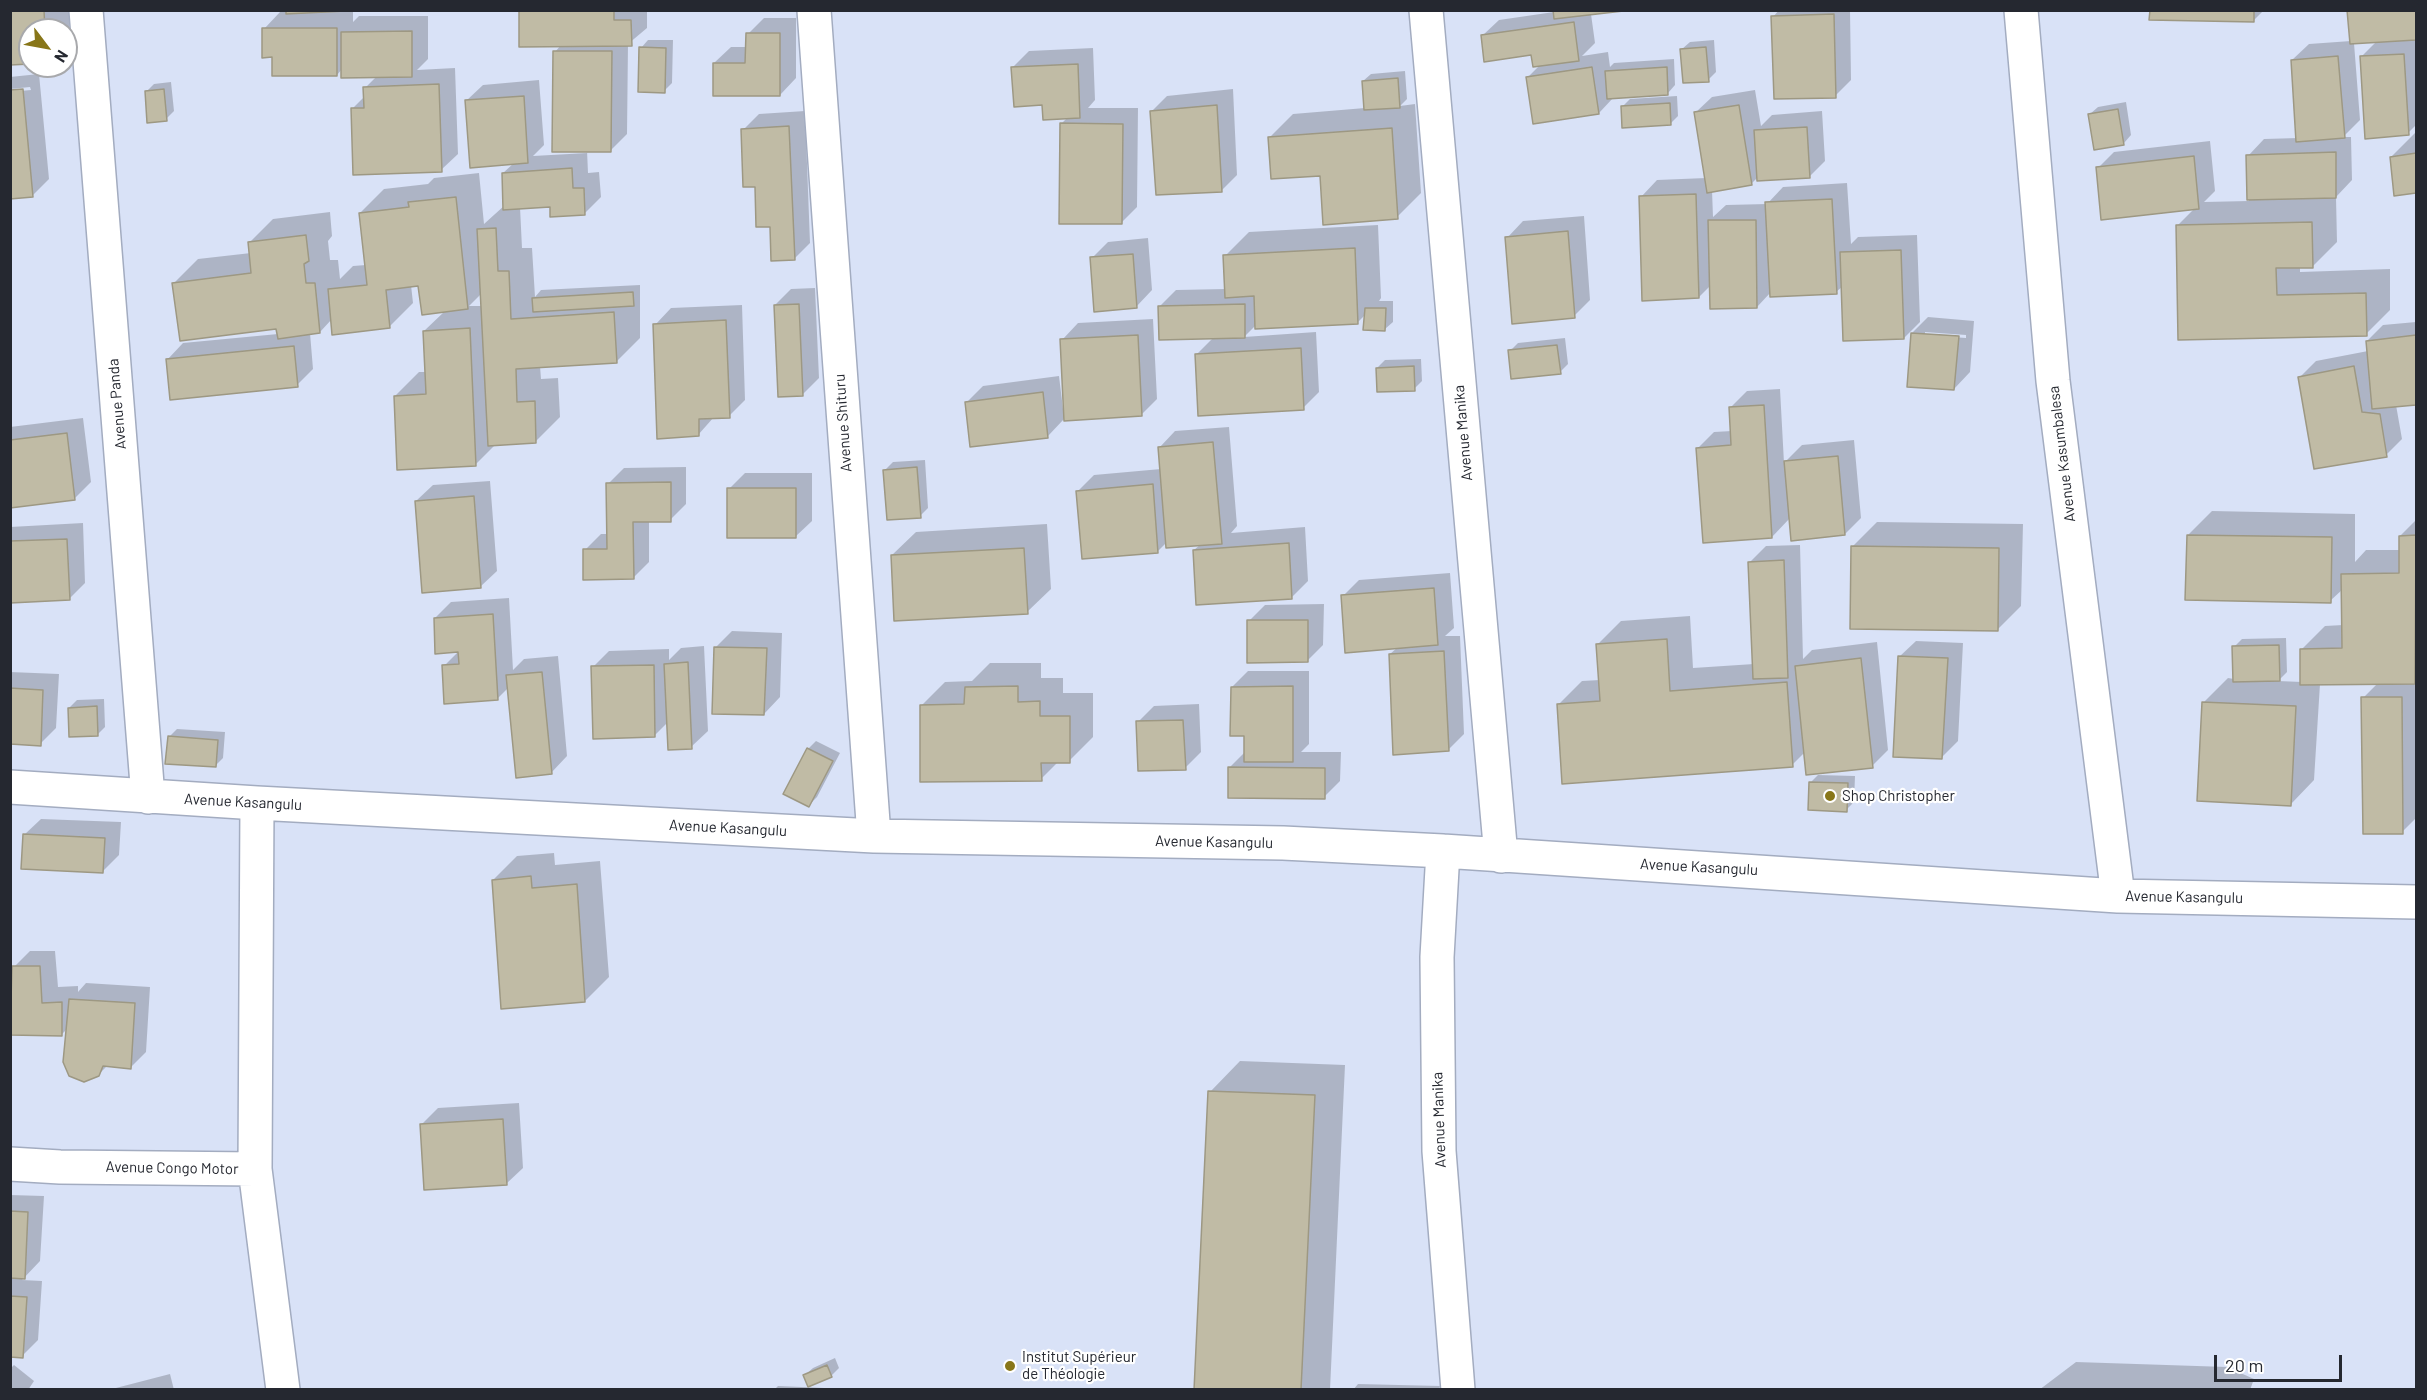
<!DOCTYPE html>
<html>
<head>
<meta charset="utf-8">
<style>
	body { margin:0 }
	#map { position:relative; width:2427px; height:1400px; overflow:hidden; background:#d9e2f7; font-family:Barlow,sans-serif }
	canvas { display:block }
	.frame { position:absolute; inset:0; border:12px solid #252830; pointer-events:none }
	.north { position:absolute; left:18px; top:18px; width:60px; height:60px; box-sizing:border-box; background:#fff; border:2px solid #a8a9ac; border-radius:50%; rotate:122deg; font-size:16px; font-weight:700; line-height:24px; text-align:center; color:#252830 }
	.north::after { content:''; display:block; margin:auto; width:21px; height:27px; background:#887619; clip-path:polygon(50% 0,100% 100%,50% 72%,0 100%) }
	.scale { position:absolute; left:2214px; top:1355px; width:128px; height:27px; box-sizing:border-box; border:3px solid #252830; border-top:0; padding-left:8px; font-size:18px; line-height:21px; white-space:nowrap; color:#252830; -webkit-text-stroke:4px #fff; paint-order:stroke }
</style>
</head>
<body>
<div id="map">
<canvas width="2427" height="1400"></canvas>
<div class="frame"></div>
<div class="north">N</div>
<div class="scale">20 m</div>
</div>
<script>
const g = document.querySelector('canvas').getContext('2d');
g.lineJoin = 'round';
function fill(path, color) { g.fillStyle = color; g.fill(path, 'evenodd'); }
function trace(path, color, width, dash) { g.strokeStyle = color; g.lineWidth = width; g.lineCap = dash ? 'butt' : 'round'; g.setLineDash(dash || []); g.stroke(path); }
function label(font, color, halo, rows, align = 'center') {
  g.font = font + ' Barlow,sans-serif'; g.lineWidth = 4.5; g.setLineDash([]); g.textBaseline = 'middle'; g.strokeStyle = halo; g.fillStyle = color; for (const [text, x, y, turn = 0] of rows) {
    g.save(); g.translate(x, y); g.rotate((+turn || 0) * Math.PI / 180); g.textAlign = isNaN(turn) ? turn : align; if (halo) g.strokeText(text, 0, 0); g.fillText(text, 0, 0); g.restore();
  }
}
const shadow = new Path2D(`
	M10 10H69L70 38 66 42V30H30V62Z
	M346 10 353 12V22L359 16H428V59L417 70 455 68 458 154 441 170 352 109 365 96V88L377 76 342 69 337 75 274 56 264 29 280 12Z
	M520 10H647V28L628 44 627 134 611 150H587L588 173 599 172 601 197 584 214 552 205 520 207 522 248H532L535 297 541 290 640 285V338L616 362 540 366 541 379 558 378 560 417 536 441 496 444 475 465 395 396 419 372H426L424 331 445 311 420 284 411 285 413 303 389 327 332 319 320 332 310 333 313 369 297 385 167 360 183 343 278 334 277 328 174 283 198 259 251 253 249 243 273 219 330 212 332 236 328 241 330 260H338L340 279 353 266 366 265 360 213 384 189 428 184 434 178 479 173 484 224 505 205 503 173 514 163 466 101 483 85 539 80 544 145 533 156 587 153 555 52 561 45ZM482 293 483 306H469Z
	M1779 10H1850L1851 80 1835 96 1773 17Z
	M2151 10H2264L2253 21Z
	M2349 10H2416V125L2408 133 2361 57 2377 41 2354 43 2360 120 2343 137H2351L2352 180 2336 197 2337 242 2313 266H2300V272L2390 269V310L2366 334 2180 339 2177 226 2195 208 2098 168 2114 152 2210 141 2215 191 2204 202 2249 201 2248 156 2264 139 2298 138 2292 60 2309 44 2351 41Z
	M1554 12 1591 14 1595 43 1582 56 1608 52 1610 67 1614 63 1674 59 1675 85 1668 93 1614 97 1599 113 1527 78 1541 64 1532 53 1482 36 1499 20Z
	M764 18H796V78L780 95 714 63 731 47H747L748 34Z
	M648 40H673L672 83 664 91 641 48Z
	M1714 40 1716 72 1708 80 1682 49 1690 42Z
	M1093 48 1095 100 1088 108H1138L1137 207 1121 223 1061 124 1068 117 1043 104 1013 67 1029 51Z
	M1405 71 1407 99 1400 106 1415 104 1421 193 1397 217 1321 174 1269 138 1293 114 1365 108 1363 81 1371 74Z
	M39 74 49 179 33 195 10 92 31 90 30 87 10 89V77Z
	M171 82 174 111 166 119 146 92 154 84Z
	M1233 89 1237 175 1221 191 1151 112 1167 96Z
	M1755 90 1761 126 1772 115 1822 111 1825 161 1809 177H1758L1751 184 1712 190 1713 217 1726 205 1767 204 1783 187 1847 183 1851 244 1858 237 1917 235 1920 322 1904 338 1843 286 1836 292H1771L1757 307 1711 285 1699 297 1641 197 1657 180 1706 178 1695 113 1712 97Z
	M1677 96 1678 116 1670 124 1622 107 1630 99Z
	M2126 102 2131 135 2124 143 2090 114 2098 107Z
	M805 111 810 243 794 259 771 225 756 185 743 130 759 114Z
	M2415 133 2416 191 2396 194 2391 157Z
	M1584 216 1590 300 1574 316 1507 238 1523 221Z
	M1378 225 1381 298 1379 301H1393V322L1385 329 1366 314 1358 322 1257 324 1244 337 1316 332 1319 392 1303 408 1196 355 1214 337 1160 306 1176 290 1226 289 1225 256 1249 232Z
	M1148 238 1152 290 1136 307 1092 258 1108 242Z
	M815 288 819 378 803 394 775 305 791 289Z
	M742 305 745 400 729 416 714 417 698 435 655 325 671 308Z
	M1928 317 1974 321 1970 372 1954 389 1912 333ZM1925 332 1966 335V338L1925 335Z
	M1153 319 1157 399 1141 415 1064 419 1048 436 966 403 983 386 1059 376 1063 409H1065L1062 340 1078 323Z
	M2416 322V403L2396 405 2402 439 2386 455 2300 377 2316 361 2368 351 2367 341 2383 325Z
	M1565 338 1568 364 1560 372 1510 351 1518 343Z
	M1421 359 1422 381 1414 389 1377 368 1385 360Z
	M1780 389 1784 463 1802 445 1854 440 1861 518 1845 534 1790 518 1772 537 1698 448 1714 432 1732 431 1731 407 1747 391Z
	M83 418 91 482 74 499 10 507V427Z
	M1229 427 1237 526 1231 533 1305 527 1308 581 1292 597 1194 550 1201 544 1167 542 1158 551 1078 491 1094 475 1161 469 1159 448 1175 431Z
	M925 460 928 508 920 516 885 470 893 462Z
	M686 467V504L670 520 649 521V562L633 578 585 550 601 534H608V484L624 468Z
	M745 473H812V521L795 537 729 489Z
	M490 481 497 571 480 587 416 501 433 485Z
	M2212 511 2355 514V562L2366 550H2400V536L2416 520V818L2402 832 2363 698 2378 683 2320 684 2314 780 2291 804 2204 702 2228 678 2234 679V647L2242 639 2286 638 2287 672 2278 681 2302 682 2301 650 2325 626 2343 625V589L2330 601 2188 535Z
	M1877 522 2023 524 2021 606 1997 630 1853 546Z
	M83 523 85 583 69 599 10 602V527Z
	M1047 524 1051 589 1027 612 892 555 916 532Z
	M1800 545 1803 659 1812 650 1877 642 1888 750 1872 766 1805 752 1792 765 1558 705 1582 681 1600 680 1597 645 1621 621 1690 616 1693 668 1754 664 1750 562 1766 546Z
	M1450 573 1454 628 1445 636H1460L1464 734 1448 750 1390 654 1398 647 1343 596 1359 580Z
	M509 598 513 670 524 659 558 656 567 756 551 773 509 687 498 698 444 666 459 651 435 618 451 602Z
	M1324 604 1323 645 1307 661 1249 621 1265 605Z
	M732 631 782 633 780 697 764 714 716 647Z
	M1916 641 1963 643 1958 741 1942 757 1899 657Z
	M704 646 708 731 691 747 668 722 654 736 593 667 609 651 669 649V660L681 648Z
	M990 663H1041V678H1063V693H1093V737L1069 761H1059L1041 779 921 706 945 682 972 681Z
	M1248 671H1309V744L1301 752H1341L1340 781 1324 797 1229 768 1245 752 1246 734 1232 687Z
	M10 672 59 674 56 728 40 744 10 743Z
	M104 699 105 727 97 735 69 708 77 700Z
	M1199 704 1201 752 1185 768 1138 722 1154 706Z
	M177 729 225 732 223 758 215 766 169 737Z
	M816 741 840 753 817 797 809 805 785 793 808 749Z
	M1818 775 1855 776 1854 802 1846 810 1810 783Z
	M41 819 121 822 119 855 103 871 24 835Z
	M554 853 555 865 600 861 609 977 585 1001 493 880 517 856Z
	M30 951H55L58 987 78 986V992L86 983 150 987 146 1052 130 1068 108 1065 98 1075 68 1028 61 1035 14 967Z
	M1240 1061 1345 1065 1330 1390H1196L1210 1092Z
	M519 1103 523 1168 506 1184 422 1124 438 1108Z
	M10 1195 44 1196 40 1261 22 1280 42 1281 38 1340 22 1356H10Z
	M835 1358 839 1368 831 1376 805 1375 813 1368Z
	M2076 1362 2227 1367 2254 1379 2250 1390H2039Z
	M14 1365 34 1381 28 1390H10V1369Z
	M170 1374 174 1390H111L112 1389Z
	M1358 1384 1440 1386 1439 1390H1353Z
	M778 1386 848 1389 774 1390Z`);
const building = new Path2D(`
	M10 10H44L45 30H30V64L10 65Z
	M286 10H366L286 14Z
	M519 10H614V20H631L632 46 519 47Z
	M1553 10H1632L1554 19Z
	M2150 10H2254V22L2149 20Z
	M2347 10H2416V40L2350 44Z
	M1834 14 1836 98 1774 99 1771 16Z
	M1574 22 1579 61 1533 67 1531 55 1484 62 1481 35Z
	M262 28H337V76H272V57L262 58Z
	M412 31V77L341 78V32Z
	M746 33H780V96H713V63H745Z
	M639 47 666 48 665 93 638 92Z
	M1706 47 1709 82 1683 83 1680 49Z
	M553 51H612L611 152H552Z
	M2404 54 2409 135 2365 139 2360 56Z
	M2338 56 2345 138 2296 142 2291 60Z
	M1078 64 1080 118 1043 120 1042 105 1014 107 1011 67Z
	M1592 67 1599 114 1533 124 1526 77Z
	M1667 67 1668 95 1607 99 1605 71Z
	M1398 78 1400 108 1364 110 1362 81Z
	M439 84 442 172 353 175 351 108H364L363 87Z
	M23 89 33 197 10 199V90Z
	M164 89 167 121 147 123 145 91Z
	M524 96 528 163 470 168 465 100Z
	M1670 103 1671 125 1622 128 1621 106Z
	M1217 105 1222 192 1156 195 1150 111Z
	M1739 105 1752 185 1707 193 1694 112Z
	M2118 109 2124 145 2094 150 2088 114Z
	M1060 123 1123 124 1122 224H1059Z
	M789 126 795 260 771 261 770 227H756L755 187H743L741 129Z
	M1807 127 1810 178 1757 181 1754 130Z
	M1392 128 1398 219 1323 225 1320 176 1271 179 1268 137Z
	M2336 152V198L2247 200 2246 155Z
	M2416 153V193L2394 196 2390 157Z
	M2194 156 2199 209 2101 220 2096 167Z
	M572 168 573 188H584L585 215 550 217V207L503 210 502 173Z
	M1696 194 1699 298 1642 301 1639 196Z
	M456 197 468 309 422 315 418 286 386 290 390 328 332 335 328 289 367 285 359 213 409 207 408 202Z
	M1832 199 1837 294 1770 297 1765 202Z
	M1708 220H1756L1757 308 1710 309Z
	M2312 222 2313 268H2276L2277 295 2366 293 2367 336 2178 340 2176 225Z
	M496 228 498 271H509L511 319 614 312 617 363 516 369 517 402 535 401 536 443 488 446 477 229Z
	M1568 231 1575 318 1512 324 1505 237Z
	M306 235 309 261 304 264 306 283H315L320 333 278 339 276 329 180 341 172 283 251 273 248 242Z
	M1355 248 1358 324 1255 329 1254 296 1225 298 1223 255Z
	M1901 250 1904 339 1843 341 1840 252Z
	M1133 254 1137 308 1094 312 1090 257Z
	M633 292 634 306 533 312 532 298Z
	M799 304 803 396 778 397 774 305Z
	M1245 304V338L1159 340 1158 306Z
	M1365 308H1386L1385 331 1363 330Z
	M726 320 730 418 699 419V436L657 439 653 324Z
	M470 328 476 466 397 470 394 396 426 394 423 331Z
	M1911 333 1959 336 1954 390 1907 387Z
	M1138 335 1142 416 1064 421 1060 339Z
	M2416 335V405L2372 409 2366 341Z
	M1557 345 1561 374 1511 379 1508 350Z
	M294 346 298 387 170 400 166 359Z
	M1301 348 1304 410 1198 416 1195 354Z
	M1414 366 1415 391 1377 392 1376 368Z
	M2354 366 2362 412 2380 414 2387 457 2314 469 2298 377Z
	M1043 392 1048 438 970 447 965 402Z
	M1764 405 1772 538 1703 543 1696 448 1731 445 1729 407Z
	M67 433 75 500 10 508V440Z
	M1213 442 1222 544 1166 548 1158 447Z
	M1838 456 1845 535 1791 541 1784 461Z
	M917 467 921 518 887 520 883 470Z
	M671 482V522H633L634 579 583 580V549H607L606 483Z
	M1153 484 1158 553 1082 559 1076 491Z
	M727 488H796V538H727Z
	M474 496 481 588 422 593 415 501Z
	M2187 535 2332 537 2331 603 2185 600Z
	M2416 535 2415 684 2300 685V649L2342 648 2341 574 2399 573V536Z
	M67 539 70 600 10 603V541Z
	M1289 543 1292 599 1196 605 1193 550Z
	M1851 546 1999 548 1998 631 1850 629Z
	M1024 548 1028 614 894 621 891 555Z
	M1784 560 1788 678 1753 679 1748 562Z
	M1434 588 1438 645 1345 653 1341 595Z
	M493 614 498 700 444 704 442 665 459 664 458 652 435 654 434 618Z
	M1247 620H1308V662L1247 663Z
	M1667 639 1670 691 1787 682 1793 767 1562 784 1557 704 1600 701 1596 644Z
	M2279 645 2280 681 2233 682 2232 646Z
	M714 647 767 648 764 715 712 714Z
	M1444 651 1449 751 1393 755 1389 654Z
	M1898 656 1948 658 1942 759 1893 757Z
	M1861 658 1873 768 1806 775 1795 666Z
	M688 662 692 749 668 750 664 664Z
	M654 665 655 737 593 739 591 666Z
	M542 672 552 774 516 778 506 675Z
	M1018 686V702L1040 701V716H1070V763H1041L1042 781 920 782V705L964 704 965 687Z
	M1293 686V762H1244V736H1230L1231 687Z
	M10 688 43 690 41 746 10 744Z
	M2361 697H2402L2403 834H2363Z
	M2202 702 2296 706 2291 806 2197 801Z
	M97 706 98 736 69 737 68 708Z
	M1183 720 1186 770 1138 771 1136 721Z
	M168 736 218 740 216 767 165 764Z
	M807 748 833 761 809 807 783 794Z
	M1228 767 1325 768V799L1228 798Z
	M1809 782 1848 783 1847 812 1808 810Z
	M23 834 105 838 103 873 21 869Z
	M531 876 532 888 577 884 585 1002 501 1009 492 880Z
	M12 966H40L42 1003 62 1002V1036L10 1035Z
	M69 999 135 1003 131 1069 103 1066 99 1076 84 1082 69 1076 63 1062Z
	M1208 1091 1315 1095 1301 1390H1194Z
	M503 1119 507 1185 424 1190 420 1124Z
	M10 1211 28 1212 25 1279 10 1278Z
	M10 1296 27 1297 23 1358 10 1357Z
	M827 1365 832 1377 808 1387 803 1375Z`);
const minor = new Path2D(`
	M86 10 148 797
	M814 10 874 836
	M1426 10 1501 856
	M2021 10 2053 381 2118 896
	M10 787 257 803 874 836 1283 843 1443 851 2118 896 2416 902
	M1443 851 1437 957 1439 1151 1458 1390
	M10 1164 60 1167 255 1169 283 1390
	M255 1169 257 803`);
const markers = [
	[1830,796,6,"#887619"],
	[1010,1366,6,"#887619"]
];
const streetNames = [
	["Avenue Panda",117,404,-95],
	["Avenue Shituru",843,423,-94],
	["Avenue Manika",1463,433,-95],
	["Avenue Kasumbalesa",2062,454,-97],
	["Avenue Kasangulu",243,802,3],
	["Avenue Kasangulu",728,828,3],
	["Avenue Kasangulu",1214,842,1],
	["Avenue Kasangulu",1699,867,3],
	["Avenue Kasangulu",2184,897,1],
	["Avenue Manika",1439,1120,-92],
	["Avenue Congo Motor",172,1168,1]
];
const poiNames = [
	["Shop Christopher",1842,796],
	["Institut Supérieur",1022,1357],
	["de Théologie",1022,1374]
];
fill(shadow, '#0003');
fill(building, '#c0bba5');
trace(building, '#9d9883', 1.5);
trace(minor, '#a3acc0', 36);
trace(minor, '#fff', 33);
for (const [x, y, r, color] of markers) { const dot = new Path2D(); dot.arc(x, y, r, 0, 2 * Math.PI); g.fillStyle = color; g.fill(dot); trace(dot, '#fff', 2); }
label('15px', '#252830', '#fff', streetNames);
label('15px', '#252830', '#fff', poiNames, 'left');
</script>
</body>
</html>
